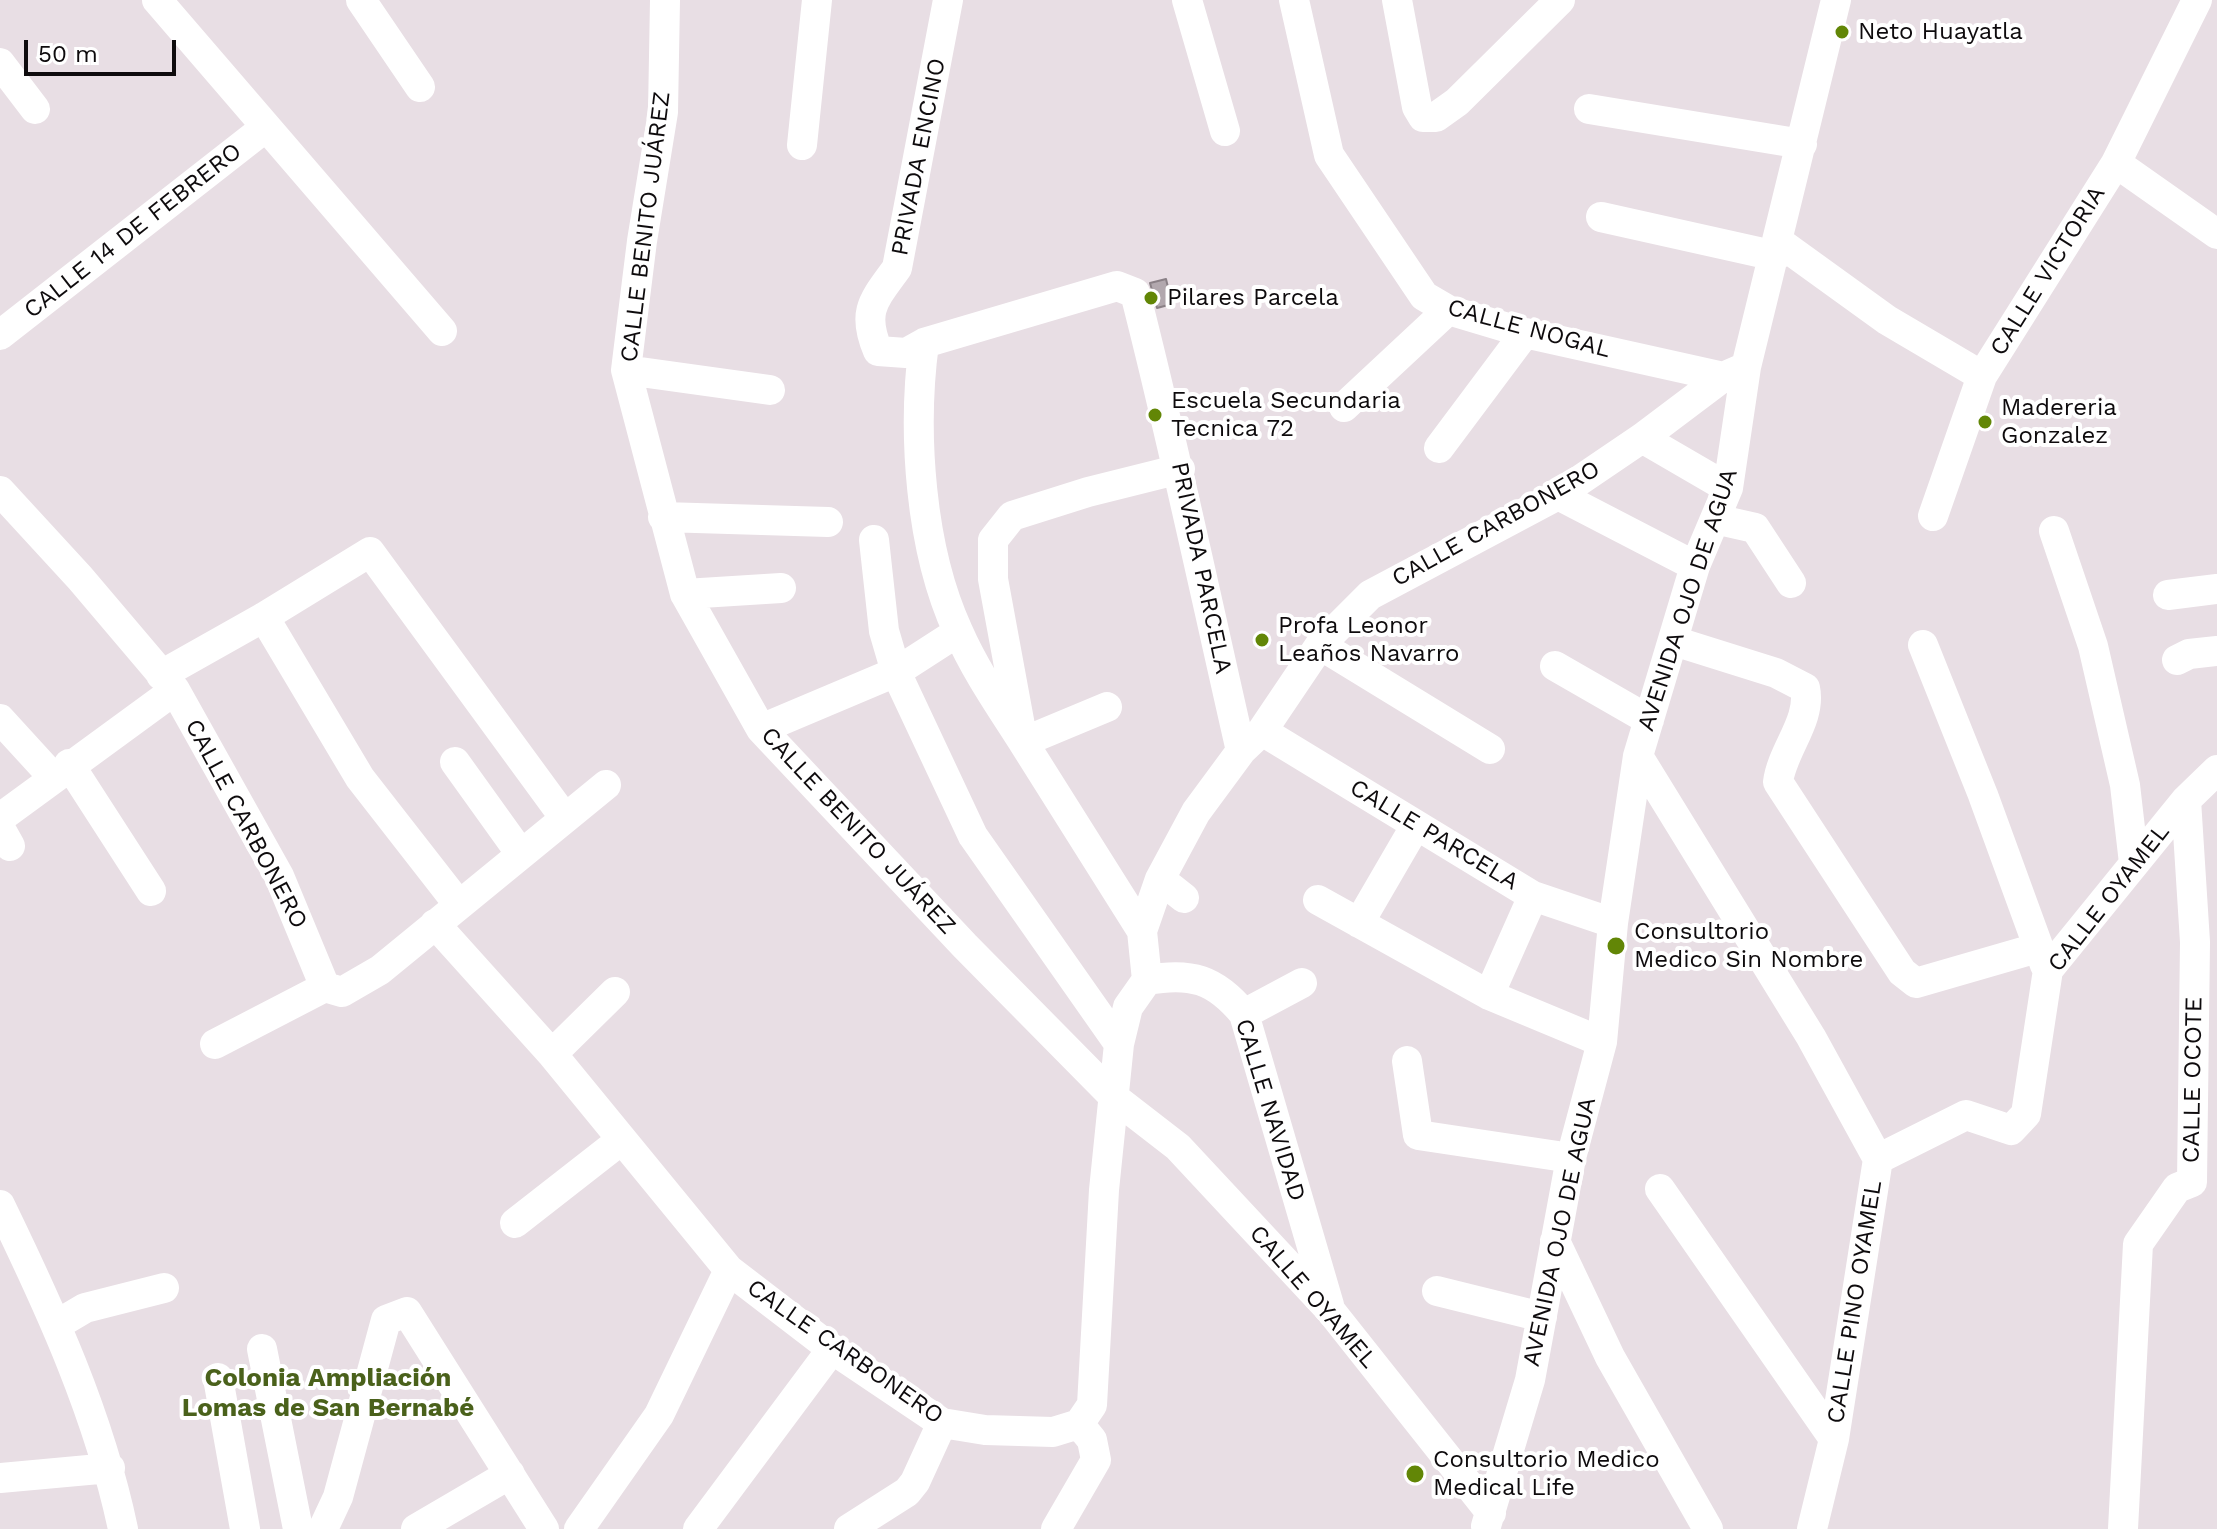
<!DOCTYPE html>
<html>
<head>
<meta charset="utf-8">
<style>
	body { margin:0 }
	#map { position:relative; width:2217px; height:1529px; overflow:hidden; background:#e8dee4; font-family:"Work Sans",sans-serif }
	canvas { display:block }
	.scale { position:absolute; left:24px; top:40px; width:152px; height:36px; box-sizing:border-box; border:4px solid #0e0b0d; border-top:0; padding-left:10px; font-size:24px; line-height:28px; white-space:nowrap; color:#0e0b0d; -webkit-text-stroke:6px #fff; paint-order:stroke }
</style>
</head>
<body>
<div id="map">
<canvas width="2217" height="1529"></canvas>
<div class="scale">50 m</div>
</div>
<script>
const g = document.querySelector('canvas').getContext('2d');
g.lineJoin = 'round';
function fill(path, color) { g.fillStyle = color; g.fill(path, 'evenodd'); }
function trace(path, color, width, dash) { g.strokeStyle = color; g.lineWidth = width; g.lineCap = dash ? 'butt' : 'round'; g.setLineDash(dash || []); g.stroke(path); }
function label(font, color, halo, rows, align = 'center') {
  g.font = font + ' "Work Sans",sans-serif'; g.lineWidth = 8; g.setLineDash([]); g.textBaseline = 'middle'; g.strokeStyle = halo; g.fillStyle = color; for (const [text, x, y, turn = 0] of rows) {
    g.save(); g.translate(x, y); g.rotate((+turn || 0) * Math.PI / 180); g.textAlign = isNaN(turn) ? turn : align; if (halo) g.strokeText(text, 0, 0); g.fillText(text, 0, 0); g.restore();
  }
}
const building = new Path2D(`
	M1166 279 1172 304 1157 308 1150 283Z`);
const minor = new Path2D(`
	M157 0 442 331
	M361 0 420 87
	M665 0 663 112 642 241 626 370 685 594 761 729 965 946 1116 1099 1178 1147 1330 1310 1491 1513
	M948 0 897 268C874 300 861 311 878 351L906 353 924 343 1117 286 1135 293C1174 445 1206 598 1241 751
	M1187 0 1225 131
	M1294 0 1329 155 1424 296 1448 310 1525 333 1723 377
	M1397 0 1417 107 1423 117H1436L1457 102 1560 0
	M0 63 35 109
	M1589 109 1802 144
	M802 145 817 0
	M2116 163 2217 234
	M1601 217 1776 256
	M1779 242 1887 320 1982 376
	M0 335 266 127
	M924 343C912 432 920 549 958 631 975 670 1000 706 1023 742L1107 707
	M626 370 770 390
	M1344 407 1448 310
	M1642 438 1728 488
	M1439 448 1525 333
	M0 491 80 578 175 690 279 876 325 987 342 992 380 970 606 785
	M1558 495 1695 566
	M1933 516 1982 376 2116 163 2197 0
	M663 517 828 522
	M1715 519 1755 528 1791 583
	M2054 531 2093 646 2125 785 2134 863
	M874 540 884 631 896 672 973 836 1119 1044
	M685 594 781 588
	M2168 595 2217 589
	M264 617 360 778 459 905
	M1674 641 1776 673 1805 688C1812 720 1782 750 1778 782L1902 972 1916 983 2037 948
	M1320 645 1490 749
	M1923 645 1983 795 2045 965
	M2177 660 2189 654 2217 651
	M1555 666 1649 720
	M161 675 264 617 370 552 564 817
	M0 719 53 777
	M761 729 896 672 958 632
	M1262 731 1533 896 1613 923
	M1638 756 1811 1037 1878 1159 1834 1439 1812 1529
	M455 762 521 854
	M69 764 151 891
	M0 818 175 690
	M0 828 10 846
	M1160 879 1184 898
	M1318 900 1489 995 1602 1042
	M1359 923 1416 825
	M435 924 552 1054 729 1270 832 1349 942 1423 985 1430 1053 1432 1079 1424 1092 1405 1104 1190 1119 1044 1128 1007 1147 980 1142 931 1160 879 1196 812 1241 751 1262 731 1320 645 1370 595 1558 495 1642 438 1723 377 1746 367
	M1142 931 1023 742 993 579V540L1012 516 1088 492 1180 469
	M1147 980C1191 972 1215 979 1244 1014L1329 1305
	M1489 995 1533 896
	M1244 1014 1302 983
	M215 1044 325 987
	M552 1054 615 992
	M1407 1061 1418 1135 1571 1158
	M1878 1159 1966 1115 2011 1130 2026 1114 2048 970 2186 800 2217 770
	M1660 1189 1834 1439
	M0 1205C51 1310 99 1415 123 1529
	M515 1223 620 1141
	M1555 1241 1610 1357 1708 1529
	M1437 1291 1542 1317
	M58 1324 85 1308 164 1288
	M262 1349 298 1529
	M218 1378 245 1529
	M0 1478 110 1468
	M1486 1526 1530 1380 1571 1158 1602 1042 1613 923 1638 756 1695 566 1728 488 1746 367 1836 0
	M323 1529 338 1497 386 1320 407 1312 544 1529
	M416 1529 510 1474
	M579 1529 659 1415 729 1270
	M698 1529 832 1349
	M849 1529 907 1492 915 1482 942 1423
	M1056 1529 1096 1460 1092 1440 1079 1424
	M2123 1529 2138 1244 2177 1188 2192 1182 2195 942 2186 800`);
const markers = [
	[1842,32,8,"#628606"],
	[1151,298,8,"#628606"],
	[1155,415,8,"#628606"],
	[1985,422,8,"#628606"],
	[1262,640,8,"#628606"],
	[1616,946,10,"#628606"],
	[1415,1474,10,"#628606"]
];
const poiNames = [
	["Neto Huayatla",1858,32],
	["Pilares Parcela",1167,298],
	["Escuela Secundaria",1171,401],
	["Tecnica 72",1171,429],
	["Madereria",2001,408],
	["Gonzalez",2001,436],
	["Profa Leonor",1278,626],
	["Leaños Navarro",1278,654],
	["Consultorio",1634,932],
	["Medico Sin Nombre",1634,960],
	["Consultorio Medico",1433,1460],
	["Medical Life",1433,1488]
];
const streetNames = [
	["PRIVADA ENCINO",919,157,-79],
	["CALLE BENITO JUÁREZ",646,227,-83],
	["CALLE 14 DE FEBRERO",133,231,-38],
	["CALLE VICTORIA",2048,271,-58],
	["CALLE NOGAL",1529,329,15],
	["CALLE CARBONERO",1496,524,-29],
	["PRIVADA PARCELA",1201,568,78],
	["AVENIDA OJO DE AGUA",1688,600,-72],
	["CALLE CARBONERO",246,824,62],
	["CALLE BENITO JUÁREZ",858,831,47],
	["CALLE PARCELA",1434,835,31],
	["CALLE OYAMEL",2109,898,-52],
	["CALLE OCOTE",2193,1080,-89],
	["CALLE NAVIDAD",1270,1110,73],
	["AVENIDA OJO DE AGUA",1560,1232,-78],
	["CALLE OYAMEL",1313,1297,49],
	["CALLE PINO OYAMEL",1855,1302,-81],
	["CALLE CARBONERO",845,1352,35]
];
const neighbourhoodNames = [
	["Colonia Ampliación",328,1378],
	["Lomas de San Bernabé",328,1408]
];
fill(building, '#b2a8ae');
trace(building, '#8a8086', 2);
trace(minor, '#fff', 30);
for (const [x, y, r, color] of markers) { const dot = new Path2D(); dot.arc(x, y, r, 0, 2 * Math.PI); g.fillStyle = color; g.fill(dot); trace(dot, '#fff', 3); }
label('24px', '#0e0b0d', '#fff', poiNames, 'left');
label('24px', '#0e0b0d', '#fff', streetNames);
label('bold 26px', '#4a611b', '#fff', neighbourhoodNames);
</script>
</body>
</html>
